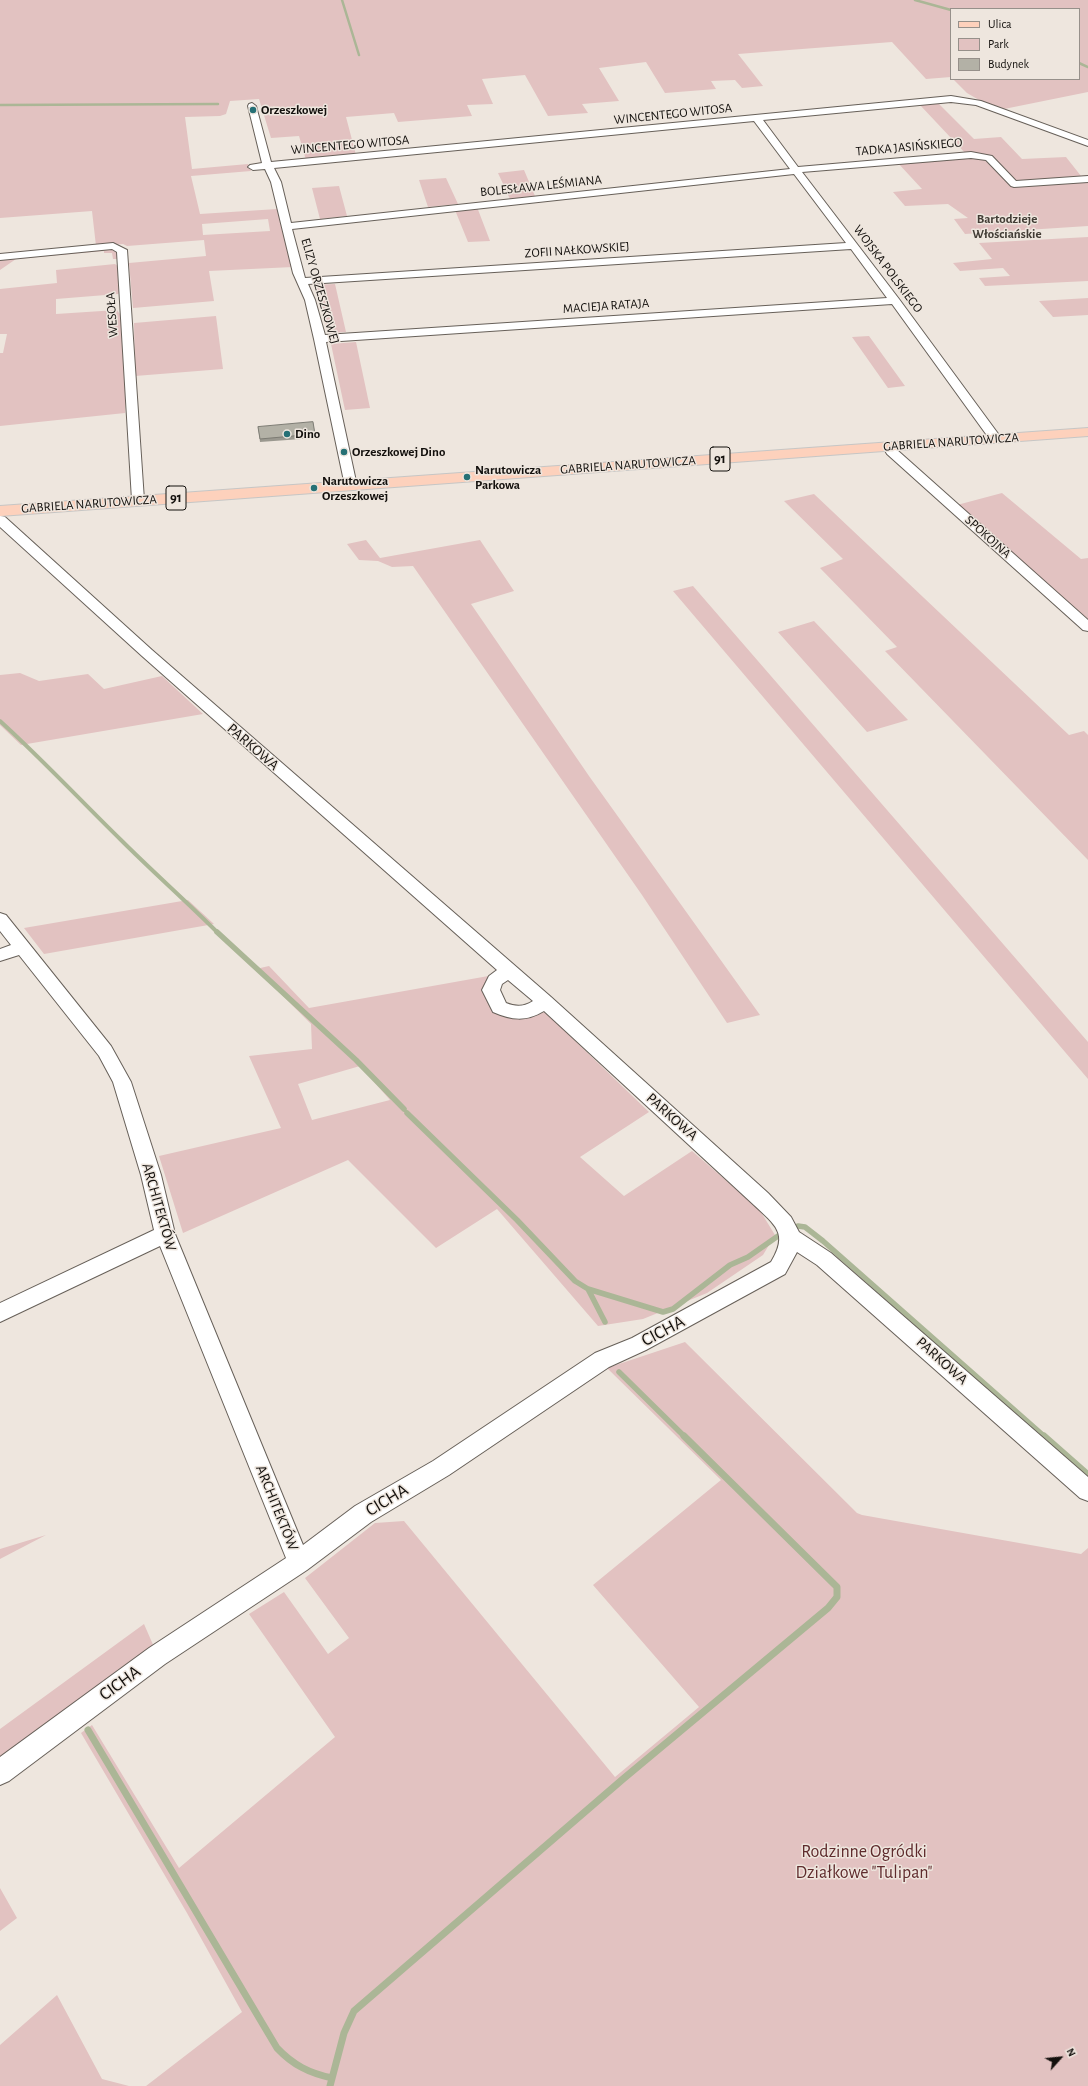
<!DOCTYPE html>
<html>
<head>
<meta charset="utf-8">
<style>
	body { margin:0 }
	#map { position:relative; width:1088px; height:2086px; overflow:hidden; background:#eee6de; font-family:"Alegreya Sans",sans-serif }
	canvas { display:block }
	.legend { position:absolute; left:950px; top:8px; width:130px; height:72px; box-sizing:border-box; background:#eee6de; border:1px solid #96908a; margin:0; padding:5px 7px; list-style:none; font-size:12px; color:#13100d }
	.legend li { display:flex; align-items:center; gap:8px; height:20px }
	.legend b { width:20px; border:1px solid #96908a }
	.north { position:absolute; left:1040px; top:2038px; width:40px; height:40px; -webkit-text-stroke:3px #eee6de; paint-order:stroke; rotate:63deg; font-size:11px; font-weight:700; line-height:16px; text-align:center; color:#13100d }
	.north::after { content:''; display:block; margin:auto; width:14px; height:18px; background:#13100d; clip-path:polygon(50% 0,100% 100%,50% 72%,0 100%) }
</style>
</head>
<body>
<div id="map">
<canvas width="1088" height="2086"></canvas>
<ul class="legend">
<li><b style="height:5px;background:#fdd1bc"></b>Ulica</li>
<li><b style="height:11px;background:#e2c2c1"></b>Park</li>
<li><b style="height:11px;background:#b3b1a6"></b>Budynek</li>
</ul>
<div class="north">N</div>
</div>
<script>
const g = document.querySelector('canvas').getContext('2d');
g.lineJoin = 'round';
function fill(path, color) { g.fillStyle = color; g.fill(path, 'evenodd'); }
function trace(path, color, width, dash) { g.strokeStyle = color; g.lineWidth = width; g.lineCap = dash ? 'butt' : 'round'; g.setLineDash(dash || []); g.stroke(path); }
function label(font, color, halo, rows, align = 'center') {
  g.font = font + ' "Alegreya Sans",sans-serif'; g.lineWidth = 3; g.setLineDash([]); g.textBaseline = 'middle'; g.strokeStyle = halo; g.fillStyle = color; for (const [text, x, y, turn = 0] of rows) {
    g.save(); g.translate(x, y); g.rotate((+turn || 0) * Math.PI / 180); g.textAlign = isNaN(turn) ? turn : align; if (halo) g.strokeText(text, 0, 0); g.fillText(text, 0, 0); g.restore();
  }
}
const green = new Path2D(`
	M0 0H1088V92L1004 109 979 100 967 93 953 79H1079V9H951V77L926 79 892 42 738 54 763 86 742 88 735 80 711 81 716 89 665 93 646 62 599 68 619 101 582 104 588 113 548 116 525 75 482 79 493 104 467 105 472 116 398 122 394 113 346 117 356 155 306 160 299 136 271 138 259 99 230 101 226 114 220 116 185 117 192 169 248 164 251 171 191 176 200 214 277 209 293 267 209 271 214 301 133 308 129 263 206 256 204 240 127 246 123 244 96 246 92 211 0 218ZM268 219 270 231 203 235 202 224Z
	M938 103 974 139 1001 137 1022 159 1066 157 1081 176 1088 175V226L965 234 954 219 968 218 948 204 905 206 893 192 922 189 897 162 967 155 920 105Z
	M524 170 535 196 510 199 498 173Z
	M446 178 458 204 428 207 419 180Z
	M339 186 347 216 320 219 312 188Z
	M477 207 490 241 468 242 455 210Z
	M1088 237V281L985 286 979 278 1010 276 1003 268 960 271 953 263 992 259 979 243Z
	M109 249 118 250V259H113L112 253H104V251L16 259 0 270V259Z
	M115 264 119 267 121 292 118 294 56 299V314L117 310 122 317 127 370 125 413 0 426V353H3L7 334H0V289L57 283 56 270Z
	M335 284 346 332 328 333 315 285Z
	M1088 298V315L1053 317 1039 301Z
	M216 316 223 369 135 376 134 323Z
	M869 336 905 386 888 388 852 337Z
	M356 342 370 408 345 410 331 344Z
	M1002 493 1081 559 1088 558V621L957 505Z
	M814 494 1069 735 1084 731 1088 735V860L885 651 897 647 820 568 843 559 784 501Z
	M366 540 380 558 480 540 514 591 471 604 589 776 760 1015 727 1023 642 895 413 566 392 567 378 561 359 560 347 544Z
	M693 586 1088 1042V1079L673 591Z
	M814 621 908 720 867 732 778 632Z
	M20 673 39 681 88 674 104 689 162 676 203 714 21 745 0 725V675Z
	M188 900 214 924 44 954 24 928Z
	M269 966 309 1008 494 975 486 994 517 1018 545 1012 649 1112 580 1157 624 1196 692 1151 759 1209 775 1235 763 1255 707 1293 643 1319 598 1326 497 1209 436 1248 348 1160 183 1233 159 1156 281 1128 249 1056 312 1049 311 1024 256 969ZM360 1066 390 1100 312 1120 298 1084Z
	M685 1342 857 1513 862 1515 1081 1554 1088 1548V2086H146L242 2012 187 1913 81 1733 92 1725 179 1868 335 1737 249 1614 284 1592 328 1654 349 1638 305 1578 375 1523 404 1521 615 1777 699 1707 593 1585 721 1480 607 1368Z
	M46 1535 0 1559V1549Z
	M144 1624 154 1647 0 1761V1729Z
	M0 1888 17 1918 0 1931Z
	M57 1995 102 2079 129 2086H0V2045Z`);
const streamFar3 = new Path2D(`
	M342 0 359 55
	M915 0 951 10
	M1079 63 1088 67
	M0 105 218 104`);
const streamFar2 = new Path2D(`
	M0 721C42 759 81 801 121 840 153 872 186 901 218 933`);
const streamFar1 = new Path2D(`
	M217 932 356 1060 404 1109
	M407 1113 517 1220 575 1281 588 1289 663 1312 673 1309 730 1265 748 1257 778 1236
	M798 1226 805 1227 823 1241 1045 1437
	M588 1289 605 1322
	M619 1372 685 1437`);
const stream = new Path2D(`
	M1044 1436 1088 1475
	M88 1730 277 2048C293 2065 309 2073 332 2078
	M330 2086 344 2033 354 2011 623 1779 828 1608 837 1597V1587L684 1436`);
const street = new Path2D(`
	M951 96 981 101 1088 140V146L976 105 951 102 763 120 798 167 971 152 992 156 1016 181 1088 176V182L1014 187 1011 186 986 160 971 158 802 172 899 299 999 435 1001 438 999 441H991L892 304 326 342 357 486 351 490 345 486 314 339 305 300 293 273 271 182 265 169 253 170 248 167 250 165 262 163 248 106 249 104 252 103 256 106 271 162ZM754 121 790 169 291 223 281 182 274 168ZM794 174 846 243 305 278 292 229ZM851 249 887 298 325 335 315 300 308 284Z
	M113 243 127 250 144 500 138 504 132 500 117 252 112 249 0 260V254Z
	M889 443 893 444 896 449 1088 620V631L1083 630 887 454 883 447Z
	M0 516 5 517 152 650 551 997 768 1193 791 1217 799 1232 831 1253 1088 1477V1501L1080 1498 817 1265 797 1252 785 1274 646 1350 609 1367 449 1475 371 1522 307 1570 165 1664 9 1781 0 1785V1757L149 1648 286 1558 160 1246 0 1322V1303L154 1230 141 1175 113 1082 99 1056 19 955 0 961V949L11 945 0 931V913L6 915 111 1046 131 1082 161 1175 175 1234 303 1545 355 1506 433 1461 595 1353 632 1338 771 1262C789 1233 775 1225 754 1205L544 1011C526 1022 511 1020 493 1012L482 990 489 976 497 970 142 656 0 527ZM508 980 533 1001C523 1007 516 1007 506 1003L500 990 502 984Z`);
const primary = new Path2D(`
	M1088 428V436L0 516V506Z`);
const wall = new Path2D(`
	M313 422 315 438 260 442 258 427Z`);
const building = new Path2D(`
	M313 422 315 434 260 439 258 427Z`);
const markers = [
	[253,110,4,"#257075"],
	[287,434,4,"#257075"],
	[344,452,4,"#257075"],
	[467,477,4,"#257075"],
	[314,488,4,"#257075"]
];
const farPoinames = [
	["Orzeszkowej",261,110],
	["Dino",295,434],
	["Orzeszkowej Dino",352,452],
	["Narutowicza",475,470],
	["Parkowa",475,485],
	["Narutowicza",322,481],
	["Orzeszkowej",322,496]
];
const farStreetnames = [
	["WINCENTEGO WITOSA",673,114,-6],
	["WINCENTEGO WITOSA",350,145,-5],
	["TADKA JASIŃSKIEGO",909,147,-5],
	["BOLESŁAWA LEŚMIANA",541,186,-6],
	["ZOFII NAŁKOWSKIEJ",577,250,-4],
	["WOJSKA POLSKIEGO",888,269,53],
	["ELIZY ORZESZKOWEJ",320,291,74],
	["MACIEJA RATAJA",606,306,-4],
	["WESOŁA",112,315,-94],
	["GABRIELA NARUTOWICZA",951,442,-4],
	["GABRIELA NARUTOWICZA",628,465,-4],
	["GABRIELA NARUTOWICZA",89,504,-4],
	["SPOKOJNA",988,537,42]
];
const farNeighbourhoodnames = [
	["Bartodzieje",1007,219],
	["Włościańskie",1007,234]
];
const shields = [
	[720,459,20],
	[176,498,20]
];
const shieldNames = [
	["91",720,459],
	["91",176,498]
];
const streetNames = [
	["PARKOWA",253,747,41],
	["PARKOWA",672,1117,42],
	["ARCHITEKTÓW",159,1207,74],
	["PARKOWA",942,1361,42],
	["ARCHITEKTÓW",277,1508,68]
];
const nearStreetnames = [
	["CICHA",663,1331,-28],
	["CICHA",387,1500,-31],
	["CICHA",120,1683,-36]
];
const nearParknames = [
	["Rodzinne Ogródki",864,1852],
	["Działkowe \"Tulipan\"",864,1873]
];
fill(green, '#e2c2c1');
trace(streamFar3, '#abb696', 2.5);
trace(streamFar2, '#abb696', 4);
trace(streamFar1, '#abb696', 5.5);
trace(stream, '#abb696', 7);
trace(street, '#676059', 2);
trace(primary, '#c6c6c5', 2);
fill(street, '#fff');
fill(primary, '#fdd1bc');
fill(wall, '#9a988f');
fill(building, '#b3b1a6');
trace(building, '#7d7c74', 1);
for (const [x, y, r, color] of markers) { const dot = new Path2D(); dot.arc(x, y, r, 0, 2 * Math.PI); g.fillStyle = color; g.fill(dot); trace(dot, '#eee6de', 1.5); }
label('bold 13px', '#13100d', '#eee6de', farPoinames, 'left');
label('13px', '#13100d', '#eee6de', farStreetnames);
label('bold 13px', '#423c35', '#eee6de', farNeighbourhoodnames);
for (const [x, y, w] of shields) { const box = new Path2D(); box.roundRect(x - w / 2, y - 12, w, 24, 3); g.fillStyle = '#eee6de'; g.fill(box); trace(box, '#13100d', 1); }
label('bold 14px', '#13100d', null, shieldNames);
label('15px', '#13100d', '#eee6de', streetNames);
label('18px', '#13100d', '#eee6de', nearStreetnames);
label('18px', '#5f2b2d', '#eee6de', nearParknames);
</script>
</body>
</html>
